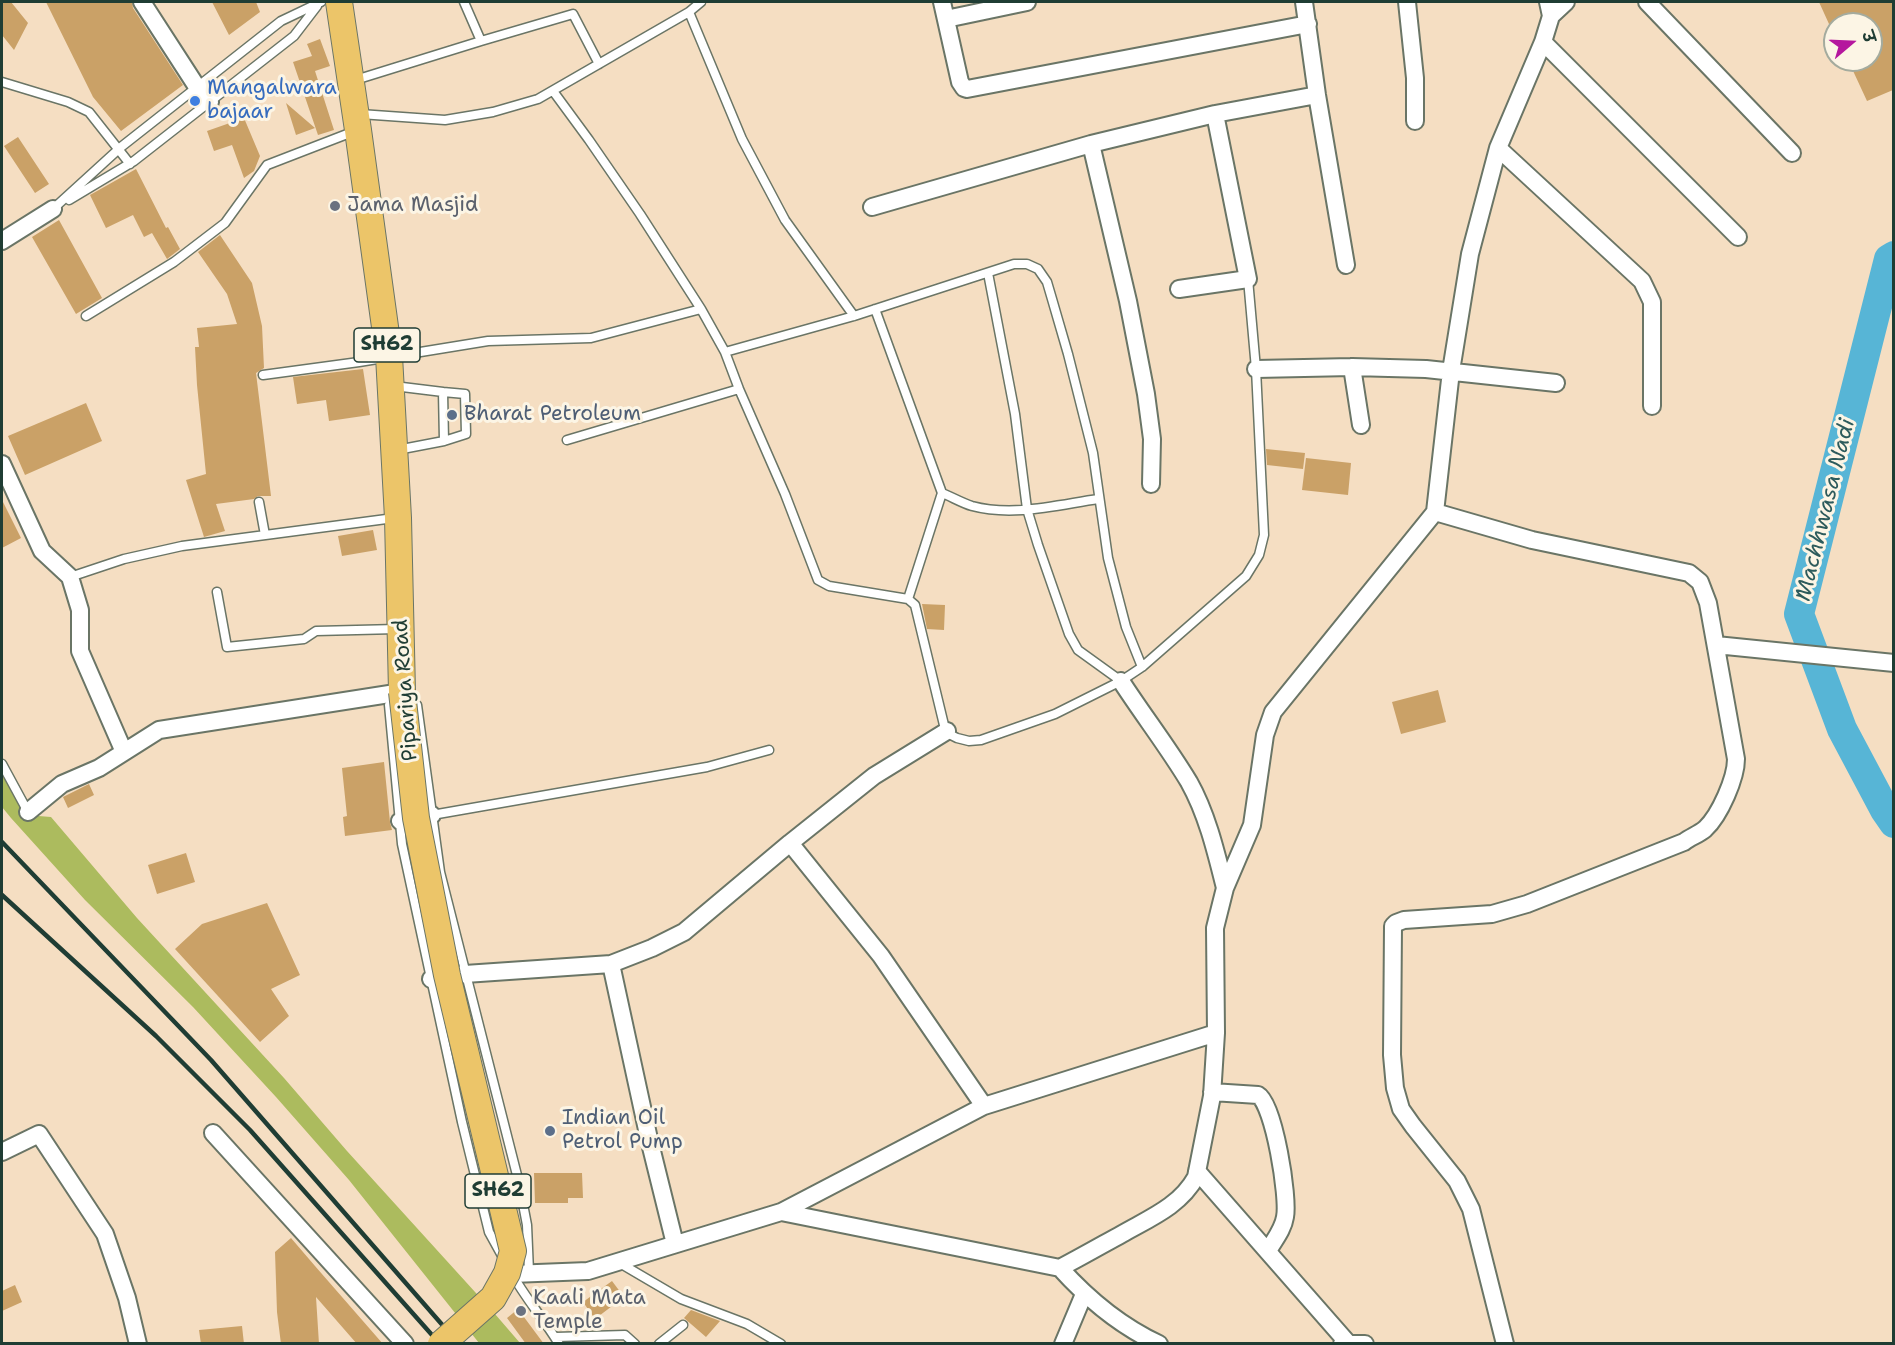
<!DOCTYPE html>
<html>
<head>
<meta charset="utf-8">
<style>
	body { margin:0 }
	#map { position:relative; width:1895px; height:1345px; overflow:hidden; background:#f5dec2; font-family:"Shantell Sans","Playpen Sans Deva",sans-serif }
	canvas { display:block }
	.frame { position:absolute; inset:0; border:3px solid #1f3d34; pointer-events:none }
	.north { position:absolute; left:1823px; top:12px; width:60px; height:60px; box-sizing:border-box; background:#fcf5e5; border:2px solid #a4ab9e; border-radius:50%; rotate:71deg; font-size:16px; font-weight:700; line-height:24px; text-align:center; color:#1f3d34 }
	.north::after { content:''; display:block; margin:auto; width:21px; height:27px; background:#b5179e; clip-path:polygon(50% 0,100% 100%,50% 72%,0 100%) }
</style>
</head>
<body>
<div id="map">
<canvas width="1895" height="1345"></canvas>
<div class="frame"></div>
<div class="north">उ</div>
</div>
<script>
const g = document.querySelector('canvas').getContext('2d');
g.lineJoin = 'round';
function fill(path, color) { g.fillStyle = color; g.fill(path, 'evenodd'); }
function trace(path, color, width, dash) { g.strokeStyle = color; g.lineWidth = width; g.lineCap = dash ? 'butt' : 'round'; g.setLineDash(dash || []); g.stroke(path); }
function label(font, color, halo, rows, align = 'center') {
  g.font = font + ' "Shantell Sans",sans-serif'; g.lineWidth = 6; g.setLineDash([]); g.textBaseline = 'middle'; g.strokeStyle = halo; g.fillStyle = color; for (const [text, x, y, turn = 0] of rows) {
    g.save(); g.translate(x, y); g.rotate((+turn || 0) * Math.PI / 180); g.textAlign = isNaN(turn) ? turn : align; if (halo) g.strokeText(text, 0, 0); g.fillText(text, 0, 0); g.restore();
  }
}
const green = new Path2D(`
	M2 775 26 815 51 817 137 918 284 1078 347 1151 495 1314 520 1343H479L349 1180 276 1097 193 1007 85 900 11 818 2 807Z`);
const river = new Path2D(`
	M1894 256 1889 259 1799 614 1842 729 1885 810 1894 823`);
const building = new Path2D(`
	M2 2H11L28 23 14 50 2 35Z
	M46 2H132L133 8 183 85 121 131 93 97Z
	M212 2H256L260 12 229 35Z
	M1819 2H1893V90L1867 101 1848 60H1871V24H1829Z
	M320 39 330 66 315 71 334 130 318 135 293 62 312 56 307 44Z
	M286 103 315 128 296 135Z
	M244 118 260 156 254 171 244 178 232 145 214 151 207 131Z
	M18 137 49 184 35 193 4 146Z
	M136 169 166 228 168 227 180 249 167 259 152 233 144 237 133 215 106 228 90 195Z
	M59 220 102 298 76 314 32 237Z
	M220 235 252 283 262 326 264 368 256 373 271 496H258L254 499 216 504 225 531 204 537 186 480 206 474 197 385 195 347H199L197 328 237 324 227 294 198 252Z
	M363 369 370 415 329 421 326 400 297 404 293 377Z
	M86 403 102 441 25 475 8 436Z
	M1266 449 1305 453 1303 469 1267 465Z
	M1306 458 1351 463 1348 495 1302 490Z
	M2 500 21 538 2 548Z
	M373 530 377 550 342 556 338 536Z
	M922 604 945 605 944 630 927 629Z
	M1438 690 1446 722 1401 734 1392 702Z
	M384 762 390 822 392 830 345 836 343 817 347 816 342 768Z
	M89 784 94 795 68 808 63 797Z
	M186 853 195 882 157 894 148 865Z
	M267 903 300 975 271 989 289 1016 260 1042 175 949 202 924Z
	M534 1173H582L583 1198H568V1203H535Z
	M291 1238 315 1266 383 1344H357L316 1297 319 1344H281L277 1312 275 1252Z
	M612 1281 624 1297 595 1319 583 1302Z
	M15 1285 22 1302 2 1311V1291Z
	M518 1309 544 1344H526L507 1318Z
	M691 1310 720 1321 706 1337 684 1318Z
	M242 1326 244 1344H201L199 1330Z`);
const service = new Path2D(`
	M464 2 481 41 573 14 599 64
	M689 12 742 139 785 220 854 316
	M352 81 481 41
	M2 82 68 102 89 112 130 164
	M553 91 589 140 640 214 701 309 725 352 739 389 785 494 818 580 829 586 908 599 915 605 944 725 949 734 957 738 969 741 981 740 1055 714 1121 681 1142 667 1246 576 1259 555 1264 535 1256 369 1248 279
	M360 114 445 120 493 112 538 99 689 12 701 2
	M69 200 134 161 294 36 317 6
	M53 209 121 147 281 21 321 2
	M988 273 1015 414 1027 509 1038 545 1069 634 1078 650 1121 681
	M875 309 942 493C952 497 962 503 972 506 1013 517 1057 505 1098 499
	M86 316 174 262 225 223 267 165 355 131
	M725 352 854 316 1014 264H1027L1038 269 1047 282 1052 299 1068 354 1093 453 1108 558 1126 627 1142 667
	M263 375 359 362 488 341 591 338 701 309
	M394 386 443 392 444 441 397 450
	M443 392 465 394 466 434 444 441
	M567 440 739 389
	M259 502 265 535
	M70 577 124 559 182 546 394 518
	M217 592 227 647 304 639 316 631 397 629
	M908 599 942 493
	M399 695 389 705 402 844 462 1122 489 1232 505 1261
	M408 698 417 705 440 872 519 1183 527 1225 529 1272
	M2 764 28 812
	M432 815 707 767 769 750
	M618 1262 681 1299 747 1324 781 1344
	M511 1272C525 1298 544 1319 559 1344
	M556 1337 625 1335 635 1344
	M659 1344 683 1325`);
const minor = new Path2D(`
	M142 2 197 87 210 102
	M942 2 960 82 964 88 967 89 1308 24
	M1304 2 1317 95 1346 265
	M1407 2 1415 78V121
	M1647 2 1792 153
	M1551 16 1566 2
	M946 19 1027 2
	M1543 42 1738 237
	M1091 144 1128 301 1146 394 1152 439 1151 484
	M1498 148 1642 281 1652 302V406
	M872 207 1091 144 1215 114 1317 95
	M2 241 53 209
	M1179 289 1248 279 1215 114
	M1352 367 1361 425
	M1256 369 1352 367 1426 369 1556 383
	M2 464 42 551 70 577 80 610V651L124 752
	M1435 512 1532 540 1689 573 1700 582 1708 603 1736 759C1736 778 1720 815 1705 829 1699 834 1691 837 1684 842L1527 904 1492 914 1404 920 1396 923 1393 926 1392 1055 1395 1088 1401 1109 1413 1126 1457 1181 1471 1209 1505 1344
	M1716 645 1894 663
	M1121 681C1143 715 1168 747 1189 782 1207 814 1216 852 1225 888
	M28 812 62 784 99 768 159 730 402 692
	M400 821 432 815
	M790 843 881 956 984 1106
	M611 964 649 1139 675 1244
	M431 979 465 974 611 964 652 948 684 932 790 843 874 776 947 731
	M1212 1092 1258 1095C1274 1104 1289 1198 1285 1217 1283 1230 1274 1240 1268 1251
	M213 1133 405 1344
	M2 1152 39 1134 105 1234 127 1298 138 1344
	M1197 1171 1347 1342
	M781 1212 984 1106 1216 1033
	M1060 1268C1081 1257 1102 1245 1122 1234 1150 1218 1180 1206 1196 1177L1212 1096 1216 1033 1215 928 1225 888 1252 825 1265 735 1273 712 1435 512 1451 371 1470 254 1498 148 1543 42 1551 16 1548 2
	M512 1274 588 1271 781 1212 1060 1268C1088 1299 1120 1326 1159 1344
	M1063 1344 1084 1294
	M1342 1344H1365`);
const primary = new Path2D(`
	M339 2 358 130 389 356 398 518 402 692`);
const rail = new Path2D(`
	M2 842 211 1060 459 1344
	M2 895 156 1036 250 1130 440 1344`);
const primaryBridge = new Path2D(`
	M402 692 416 818 447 975 513 1251 507 1273 493 1298 441 1344`);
const markers = [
	[195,101,6,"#3f7fe0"],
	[335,206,6,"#6b7280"],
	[452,415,6,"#5c6f8a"],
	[550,1131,6,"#5c6f8a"],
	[521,1311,6,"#6b7280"]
];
const shields = [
	[387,345,66],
	[498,1191,66]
];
const shieldNames = [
	["SH62",387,345],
	["SH62",498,1191]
];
const shopNames = [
	["Mangalwara",207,89],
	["bajaar",207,113]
];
const worshipNames = [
	["Jama Masjid",347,206],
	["Kaali Mata",533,1299],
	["Temple",533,1323]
];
const serviceNames = [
	["Bharat Petroleum",464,415],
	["Indian Oil",562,1119],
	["Petrol Pump",562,1143]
];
const streetNames = [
	["Pipariya Road",406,690,-94]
];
const waterNames = [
	["Machhwasa Nadi",1826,510,-76]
];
fill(green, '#acbb5e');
trace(river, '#57b5d6', 30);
fill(building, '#caa167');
trace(service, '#6a7566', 11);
trace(minor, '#6a7566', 20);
trace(primary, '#6a7566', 28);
trace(service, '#fff', 8);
trace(minor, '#fff', 16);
trace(primary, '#ecc569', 26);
trace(rail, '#1f3d34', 4.5);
trace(primaryBridge, '#6a7566', 28, []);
trace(primaryBridge, '#ecc569', 26);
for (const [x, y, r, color] of markers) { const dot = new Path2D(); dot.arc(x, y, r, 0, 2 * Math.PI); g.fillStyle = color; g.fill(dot); trace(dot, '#fcf5e5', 2); }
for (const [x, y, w] of shields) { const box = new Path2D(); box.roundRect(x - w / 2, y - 17, w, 34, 4.5); g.fillStyle = '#fcf5e5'; g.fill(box); trace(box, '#1f3d34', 1.5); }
label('bold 20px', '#1f3d34', null, shieldNames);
label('21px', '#366cbe', '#fcf5e5', shopNames, 'left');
label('21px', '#5b616d', '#fcf5e5', worshipNames, 'left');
label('21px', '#4e5e75', '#fcf5e5', serviceNames, 'left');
label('21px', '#1f3d34', '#fcf5e5', streetNames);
label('italic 22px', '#2d5b5c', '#fcf5e5', waterNames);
</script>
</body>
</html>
